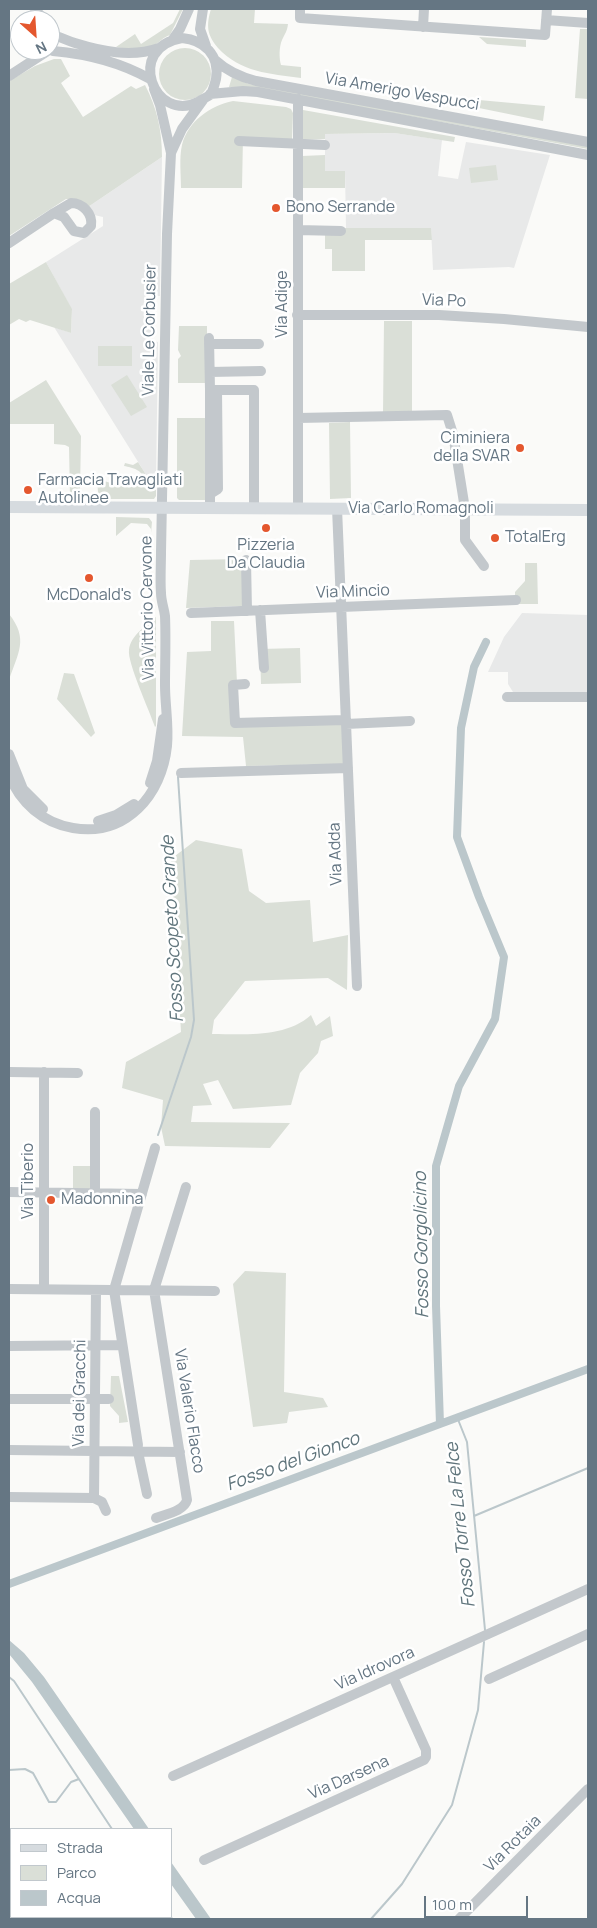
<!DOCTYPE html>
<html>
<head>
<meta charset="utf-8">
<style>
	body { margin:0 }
	#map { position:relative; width:597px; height:1928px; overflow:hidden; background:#fafaf8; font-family:Manrope,sans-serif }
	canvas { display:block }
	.frame { position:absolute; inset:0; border:10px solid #657683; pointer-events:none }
	.legend { position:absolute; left:10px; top:1828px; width:162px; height:90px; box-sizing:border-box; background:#fff; border:1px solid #c1c8cd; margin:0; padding:6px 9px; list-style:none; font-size:15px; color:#657683 }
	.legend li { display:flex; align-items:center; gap:10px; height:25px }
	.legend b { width:25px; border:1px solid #c1c8cd }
	.north { position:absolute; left:10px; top:10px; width:50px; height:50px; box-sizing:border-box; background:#fff; border:1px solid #c1c8cd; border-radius:50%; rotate:154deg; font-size:14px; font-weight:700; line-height:20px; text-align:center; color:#657683 }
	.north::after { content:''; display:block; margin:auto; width:18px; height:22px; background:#e4572e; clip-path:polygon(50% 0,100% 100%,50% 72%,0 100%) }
	.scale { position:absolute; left:424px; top:1896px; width:104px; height:22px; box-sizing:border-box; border:2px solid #657683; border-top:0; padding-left:6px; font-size:15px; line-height:18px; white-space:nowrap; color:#657683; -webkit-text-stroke:4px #fff; paint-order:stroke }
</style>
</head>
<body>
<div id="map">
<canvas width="597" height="1928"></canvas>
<div class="frame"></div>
<ul class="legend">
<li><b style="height:6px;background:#d6dbdf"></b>Strada</li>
<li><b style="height:14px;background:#dadfd7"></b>Parco</li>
<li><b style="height:14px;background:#bbc7cb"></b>Acqua</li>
</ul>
<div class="north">N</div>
<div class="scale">100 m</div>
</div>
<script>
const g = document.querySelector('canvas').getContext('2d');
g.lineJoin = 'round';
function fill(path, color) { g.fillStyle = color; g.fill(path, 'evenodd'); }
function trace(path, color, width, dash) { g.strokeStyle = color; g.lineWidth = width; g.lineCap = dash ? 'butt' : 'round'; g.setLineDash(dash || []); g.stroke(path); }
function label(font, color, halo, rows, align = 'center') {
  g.font = font + ' Manrope,sans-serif'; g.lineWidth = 5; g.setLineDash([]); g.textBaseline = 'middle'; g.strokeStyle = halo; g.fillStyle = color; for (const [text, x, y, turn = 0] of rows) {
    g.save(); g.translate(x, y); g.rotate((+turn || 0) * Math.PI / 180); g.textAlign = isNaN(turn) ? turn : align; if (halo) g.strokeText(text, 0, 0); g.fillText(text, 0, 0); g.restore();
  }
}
const built = new Path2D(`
	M394 133 442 140 438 176 458 179 466 142 550 155 514 268 509 267 433 270 431 228H346L345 172 325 171V134Z
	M162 157 160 296H153V341L158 342 156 480 145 479V473L54 327 71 333 72 310 46 262 103 226V217L94 215 88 207Z
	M522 613 588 615V701L518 700 508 684V672H488L504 637Z`);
const green = new Path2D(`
	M180 9H183L170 35C163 37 159 43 153 46 143 50 126 49 116 47L135 34 141 44 173 23Z
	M211 9H255L254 23 288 24C287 32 285 33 282 40 279 47 279 58 281 65L301 67V78C270 74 240 72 218 48 207 35 206 26 211 9Z
	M580 29H588V99L575 98Z
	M479 37 526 40V47L487 44Z
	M159 74a26 26 0 1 1 52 0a26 26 0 1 1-52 0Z
	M54 59H61L70 76 61 83 83 117 131 86 136 89 145 85C157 108 162 130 162 157L88 207 72 199H66L9 236V81L35 66Z
	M232 77 249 84 588 146V149L267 90 229 87Z
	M479 100 545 106 543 121 479 108Z
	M233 101 286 107 291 109 293 113 292 140 243 137 242 188H181C181 174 179 158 182 145 188 121 210 106 233 101Z
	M303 110 455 137 454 142 394 133 325 134V139L301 140Z
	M325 155V171H345V188H302V156Z
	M496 165 498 180 471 183 469 168Z
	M325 228H431L432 240H365V271H332V249H325Z
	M46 262 72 309 71 333 30 320 26 322 19 319 9 325V284Z
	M384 321H412V413H383Z
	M179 326H207V383H178V359L181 356 178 350Z
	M98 346H132V366H98Z
	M127 375 147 407 131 416 111 385Z
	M46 380 81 436 80 491 76 497H70L69 447 65 445 54 444V424H9V403Z
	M177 418H206L207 500H179L177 498Z
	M350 422 351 498 330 499 329 423Z
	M138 462 145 473V479L156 480V496L154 499H99L95 495 98 492 97 479C110 482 136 494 144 480 142 469 133 468 124 466L125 463 133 465Z
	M116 517 149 518 152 522 151 533V529L147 524 131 523 116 536Z
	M243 559 244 606 186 608 190 560Z
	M525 563H537L538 604H515V592L525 581Z
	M9 614C29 639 18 653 9 680Z
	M156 617V726L155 727C150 712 127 662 129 650 130 636 147 625 156 617Z
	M211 621H234L237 683 232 726 344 722 346 764 246 766 243 737 182 736 187 652 211 651Z
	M300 648 301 683 261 684 260 649Z
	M64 673 74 674 95 733 91 737 57 699Z
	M196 840 242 849 249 891 266 903 310 900 313 942 348 935 347 990 328 978 245 981 214 1020 212 1034C244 1034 286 1038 311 1015L316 1026 330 1016 333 1036 321 1041 318 1053 300 1073 291 1105 233 1109 218 1080 203 1084 212 1105 193 1106 191 1122 290 1123 270 1148 165 1146 161 1127 163 1100 122 1088 126 1062 181 1032 171 859Z
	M73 1166H92V1190H73Z
	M245 1271 286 1273 284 1392 323 1398 328 1407 289 1412 287 1423 253 1427 233 1284Z
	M111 1376H119L128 1422 119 1423V1416L110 1406Z`);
const water = new Path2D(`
	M9 1640 24 1653 44 1677 149 1829H134L32 1682 9 1654Z
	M171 1862 211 1919H196L171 1884Z`);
const stream = new Path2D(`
	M158 1135 191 1037 194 1020 178 777
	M457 1417 467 1442 485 1630
	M474 1516 588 1468
	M9 1677 14 1681 112 1829
	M9 1770 25 1769 33 1773 49 1802H56L71 1782 79 1779
	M171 1917 172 1919
	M371 1919 402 1884 452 1805 478 1710 484 1642`);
const canal = new Path2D(`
	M440 1424 436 1306V1166L459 1086 495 1019 504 957 479 897 457 837 461 728 474 667 486 642
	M9 1584 588 1369`);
const minor = new Path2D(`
	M35 9 44 20
	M203 9 200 29 206 46
	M300 9V18L545 35 547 9
	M546 20 588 23
	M423 27 424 9
	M56 36C63 38 68 41 75 43 101 51 131 58 159 48
	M182 38C204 40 220 55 216 79 215 83 213 90 211 94 208 97 202 99 198 102 155 124 124 48 182 38Z
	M173 39 180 29 189 9
	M53 51C87 54 120 62 150 79
	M215 60C227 71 240 77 256 81L588 142
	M9 76 46 52
	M210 94 243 91 258 92 588 155
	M239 141 325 145
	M171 153 182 129 203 100
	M71 203C83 203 93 214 91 226L84 233 74 231 64 217 54 213Z
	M298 230 341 231
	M9 243 54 213
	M297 315H439L504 319 588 327
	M209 338 210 390
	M209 344H259
	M210 372 261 371
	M298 418 447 415 453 434 465 509V540L484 566
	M210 494 218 489 217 390
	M210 508V390H254V508
	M298 508V99
	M337 508 357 986
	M246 560 247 611
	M260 610 264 668
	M191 613 516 600
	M245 684 233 685 235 723 345 720
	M507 697H588
	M346 724 410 721
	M9 754 23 789 43 809
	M181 773 348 768
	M9 775C20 803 43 823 73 828 127 837 162 794 167 746 169 726 165 705 165 685 165 662 166 639 165 616 164 608 161 601 161 593 160 580 161 565 161 552L167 234 171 153 160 105 154 89
	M150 783 157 761 163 719
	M98 821 116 815 134 804
	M9 1072 78 1073
	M9 1192 142 1194
	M95 1193V1112
	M9 1289 215 1291
	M44 1289V1072
	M9 1346 122 1345
	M9 1399H109
	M138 1445 114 1290 155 1148
	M9 1450 180 1452
	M138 1452 147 1494
	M9 1497 94 1498 102 1502 106 1511
	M94 1498 96 1290
	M156 1518C166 1514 184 1511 187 1500L154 1290 186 1187
	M489 1679 588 1634
	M173 1776 588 1589
	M204 1860 424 1760 426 1757V1750L393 1677
	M9 1905H11
	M138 1919V1917
	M459 1919 588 1789`);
const major = new Path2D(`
	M9 507 588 510`);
const markers = [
	[276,208,5,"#e4572e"],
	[520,448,5,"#e4572e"],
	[28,490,5,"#e4572e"],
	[266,528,5,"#e4572e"],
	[495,538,5,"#e4572e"],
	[89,578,5,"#e4572e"],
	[51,1200,5,"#e4572e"]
];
const streetNames = [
	["Via Amerigo Vespucci",402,92,10],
	["Via Po",444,301,2],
	["Via Adige",283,304,-90],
	["Viale Le Corbusier",150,330,-89],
	["Via Carlo Romagnoli",421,509],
	["Via Mincio",353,592,-2],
	["Via Vittorio Cervone",148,608,-91],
	["Via Adda",336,854,-92],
	["Via Tiberio",29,1181,-90],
	["Via dei Gracchi",80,1393,-89],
	["Via Valerio Flacco",189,1411,81],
	["Via Idrovora",375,1669,-24],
	["Via Darsena",349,1778,-24],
	["Via Rotaia",513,1844,-45]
];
const poiNames = [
	["Bono Serrande",286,208],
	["Ciminiera",510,439,"right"],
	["della SVAR",510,457,"right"],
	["Farmacia Travagliati",38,481],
	["Autolinee",38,499],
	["TotalErg",505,538],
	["Pizzeria",266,546,"center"],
	["Da Claudia",266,564,"center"],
	["McDonald's",89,596,"center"],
	["Madonnina",61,1200]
];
const waterNames = [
	["Fosso Scopeto Grande",173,929,-93],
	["Fosso Gorgolicino",422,1245,-91],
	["Fosso del Gionco",293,1462,-20],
	["Fosso Torre La Felce",461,1525,-96]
];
fill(built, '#e8e9e9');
fill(green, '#dadfd7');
fill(water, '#bbc7cb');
trace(stream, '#bbc7cb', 2);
trace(canal, '#bbc7cb', 8);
trace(minor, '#c3c8cc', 10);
trace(major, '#d6dbdf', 12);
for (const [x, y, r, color] of markers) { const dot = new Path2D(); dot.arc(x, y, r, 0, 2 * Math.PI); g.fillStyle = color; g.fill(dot); trace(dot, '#fff', 2); }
label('16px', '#657683', '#fff', streetNames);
label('16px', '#657683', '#fff', poiNames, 'left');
label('italic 18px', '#60757c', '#fff', waterNames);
</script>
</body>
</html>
